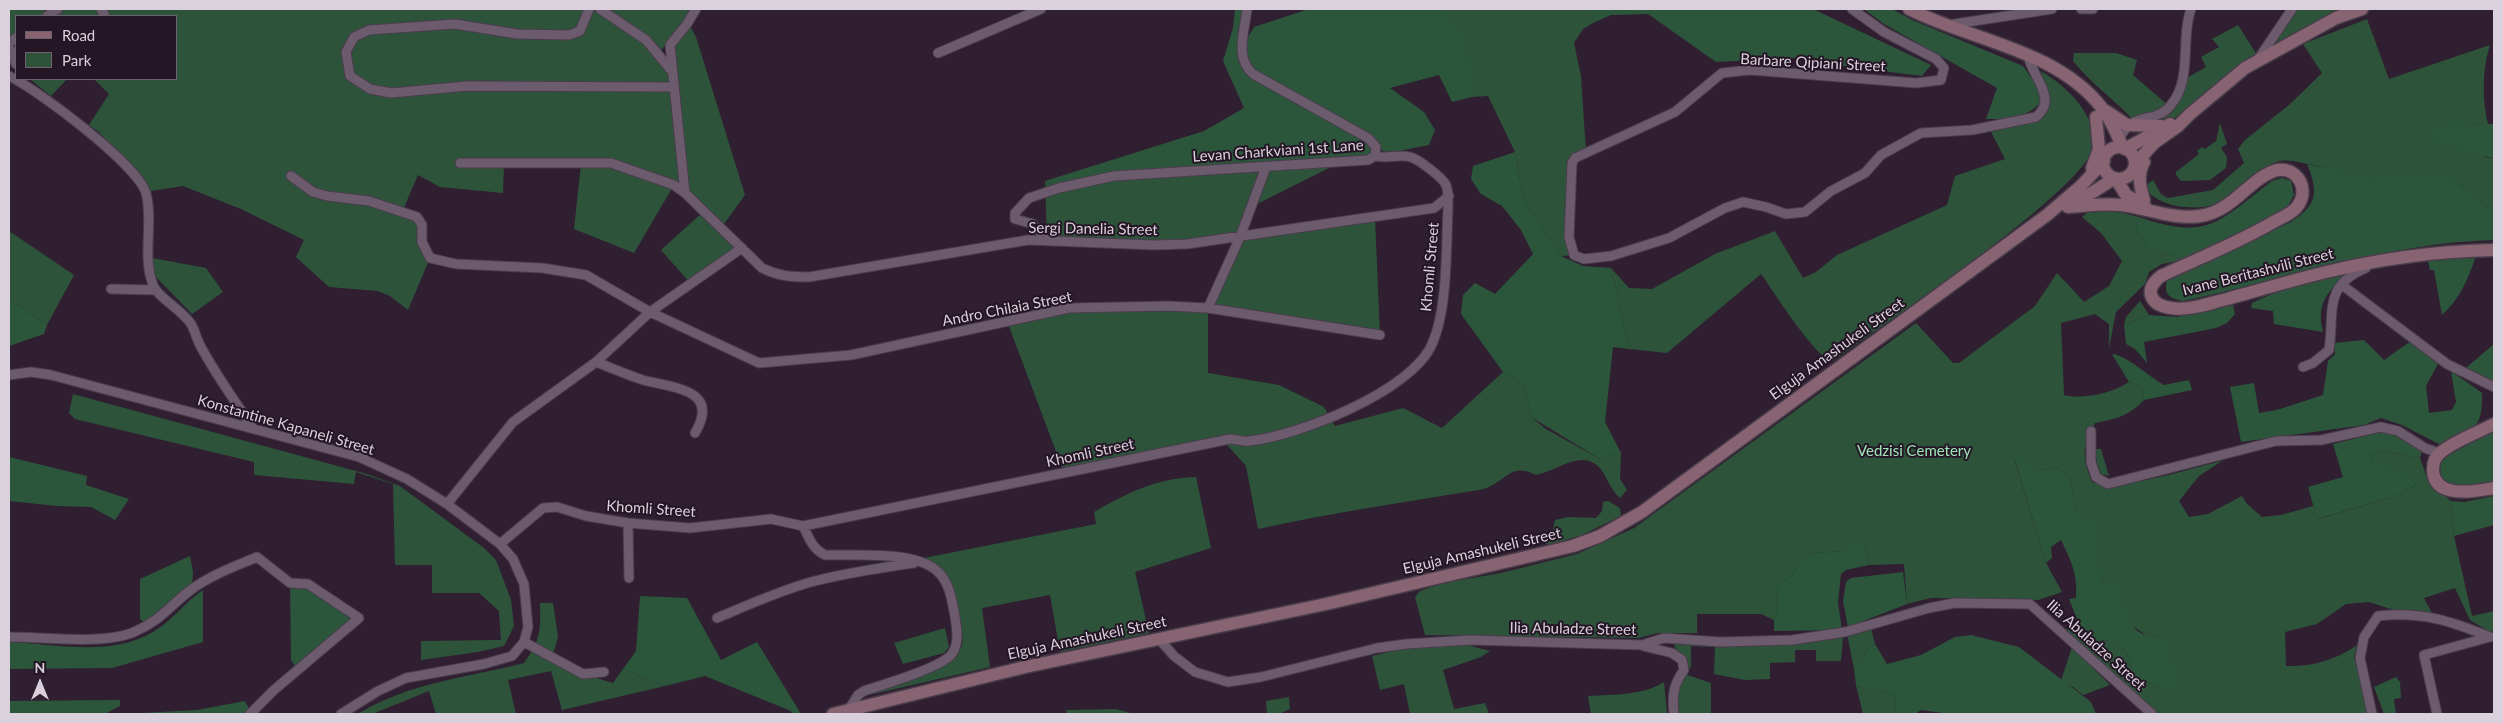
<!DOCTYPE html>
<html>
<head>
<meta charset="utf-8">
<style>
	body { margin:0 }
	#map { position:relative; width:2503px; height:723px; overflow:hidden; background:#2f1f30; font-family:Lato,sans-serif }
	canvas { display:block }
	.frame { position:absolute; inset:0; border:10px solid #dbd1dc; pointer-events:none }
	.legend { position:absolute; left:15px; top:15px; width:162px; height:65px; box-sizing:border-box; background:#251626; border:1px solid #6e616f; margin:0; padding:6px 9px; list-style:none; font-size:15px; color:#dbd1dc }
	.legend li { display:flex; align-items:center; gap:10px; height:25px }
	.legend b { width:25px; border:1px solid #6e616f }
	.north { position:absolute; left:15px; top:658px; width:50px; height:50px; -webkit-text-stroke:4px #251626; paint-order:stroke; rotate:0deg; font-size:14px; font-weight:700; line-height:20px; text-align:center; color:#dbd1dc }
	.north::after { content:''; display:block; margin:auto; width:18px; height:22px; background:#dbd1dc; clip-path:polygon(50% 0,100% 100%,50% 72%,0 100%) }
</style>
</head>
<body>
<div id="map">
<canvas width="2503" height="723"></canvas>
<div class="frame"></div>
<ul class="legend">
<li><b style="height:6px;background:#886472"></b>Road</li>
<li><b style="height:14px;background:#2d543b"></b>Park</li>
</ul>
<div class="north">N</div>
</div>
<script>
const g = document.querySelector('canvas').getContext('2d');
g.lineJoin = 'round';
function fill(path, color) { g.fillStyle = color; g.fill(path, 'evenodd'); }
function trace(path, color, width, dash) { g.strokeStyle = color; g.lineWidth = width; g.lineCap = dash ? 'butt' : 'round'; g.setLineDash(dash || []); g.stroke(path); }
function label(font, color, halo, rows, align = 'center') {
  g.font = font + ' Lato,sans-serif'; g.lineWidth = 4; g.setLineDash([]); g.textBaseline = 'middle'; g.strokeStyle = halo; g.fillStyle = color; for (const [text, x, y, turn = 0] of rows) {
    g.save(); g.translate(x, y); g.rotate((+turn || 0) * Math.PI / 180); g.textAlign = isNaN(turn) ? turn : align; if (halo) g.strokeText(text, 0, 0); g.fillText(text, 0, 0); g.restore();
  }
}
const green = new Path2D(`
	M9 9H58L47 16H16V38L9 43Z
	M65 9H99L103 16H54Z
	M101 9H691L686 18 696 37 745 195 721 228 742 248 691 284 661 250 704 211 674 185 634 253 574 229 581 164H504L503 193 440 187 418 175 402 212 417 217 430 258 408 310 390 296 378 291 329 287 296 257 304 240 241 209 183 186 151 191 99 132 89 125 109 94 94 79H176V16H105ZM674 35 671 69 658 54Z
	M1435 9H1588L1595 22 1583 29 1574 43 1581 76 1586 152 1575 158 1569 237 1574 255 1561 256 1523 198 1515 152 1488 96 1472 97V75Z
	M2292 9H2362L2336 18 2187 112 2160 124 2138 125C2118 102 2093 86 2073 61L2074 53H2116L2137 60 2133 75 2170 107 2183 80 2206 67 2201 57 2219 47 2212 39 2238 25 2259 58Z
	M2367 19 2389 79 2490 45C2482 70 2482 99 2488 124L2441 126 2486 157 2494 159V207H2487L2452 178C2427 178 2401 181 2376 180 2356 180 2333 170 2313 165 2301 163 2288 158 2276 162 2262 167 2241 190 2228 199 2204 213 2160 210 2144 187L2153 180 2161 194 2168 198 2213 190 2244 163 2238 149 2245 140 2289 105 2322 73 2303 44Z
	M2041 71C2066 86 2099 115 2092 149 2083 191 1878 328 1833 361 1816 360 1773 290 1761 274L1667 353 1629 349 1611 268 1629 288 1652 289 1715 254 1775 231 1803 278 1816 272 1837 255 1947 205 1955 176 2005 159 1990 130C2012 127 2033 126 2048 108Z
	M30 79H67L51 96Z
	M2220 123 2227 144 2221 148 2227 157 2226 168 2210 180 2181 181 2176 175V172L2199 154 2197 151 2202 147 2205 149 2216 141Z
	M1341 162 1251 207 1240 236 1375 218 1380 335 1208 308V373L1279 385 1324 407 1335 426 1403 408 1442 428 1503 372 1524 385 1531 417 1546 429 1600 459 1621 453 1620 479 1627 490 1620 498C1611 490 1609 482 1603 472 1585 446 1560 470 1536 475 1508 460 1505 486 1478 490 1405 502 1331 513 1258 529L1246 466 1221 438 1063 470 1007 321 1069 308H1208L1240 237 1187 244 1047 240 1045 181 1059 188 1114 176Z
	M2091 210 2115 211 2139 217 2136 230 2149 248 2185 260 2162 264 2149 272 2145 284 2116 312 2109 348V324L2095 314 2061 323 2064 395C2084 400 2112 393 2129 382L2141 386 2144 400C2129 416 2116 419 2095 423 2082 448 2082 456 2092 482 2120 492 2191 468 2222 461L2199 476 2179 501 2189 517 2208 514 2242 496 2247 504 2262 517 2281 515 2313 506 2318 519 2402 494 2417 484 2371 459 2372 453 2387 451 2420 458 2429 483 2451 501 2454 536 2472 616 2494 611V631L2490 632 2470 620 2455 588 2424 598 2434 617 2400 612 2369 602 2346 604 2317 624 2285 632 2286 666C2312 667 2336 660 2357 645L2354 658 2373 714H2158L2093 655 2094 648 2100 640C2125 640 2129 655 2134 677L2169 690 2163 636H2147L2130 624 2102 585 2096 554 2077 513 2069 476 2056 467 2041 470 2014 458 2046 563 2062 592 2038 600 1931 598 1907 604 1904 564 1869 565 1865 545 1855 541 1841 551 1806 554 1793 574 1777 588 1778 611 1774 620 1761 614H1697V633H1658L1638 638 1425 635 1415 597 1420 591 1443 583 1501 573 1577 554 1634 528 1916 323 1953 363H1959L2035 306 2057 273 2084 302 2109 286 2122 261 2101 233 2082 217Z
	M9 231 74 275 47 325 9 299Z
	M152 258 206 268 223 292 192 314 155 276Z
	M2140 301 2149 315 2124 325 2126 317Z
	M73 394 367 474 400 486 484 548 496 560 511 600 514 626 504 646 478 652 421 660V641L501 640 499 611 479 593H432V565H395L393 484 356 472 354 484 254 475V462L75 419 69 413Z
	M2095 449H2101L2109 476 2101 474 2097 464Z
	M1196 477 1211 548 1135 572 1149 633 1060 652 1050 595 982 608 990 667 869 695C890 681 956 670 962 645 964 635 959 620 957 610 952 578 951 576 924 558L1096 524 1094 512C1127 493 1157 478 1196 477Z
	M1608 501 1620 508 1621 516 1582 535 1548 545 1544 542 1552 534 1555 520 1568 517 1596 518 1602 511 1603 502Z
	M540 603H553L558 637 552 658 583 674 613 683 623 669 665 686 562 710 551 671 508 680 516 714H436L429 691 372 714H358C410 682 466 678 524 663 540 641 541 631 540 603Z
	M945 628 949 647 944 653 903 664 894 643Z
	M1871 628 1875 644 1865 651 1864 659 1854 669 1847 634Z
	M1843 637 1841 661H1816V650H1795V662L1770 663V679L1745 680 1714 674 1715 647 1691 646V668C1685 665 1674 649 1674 643Z
	M1467 645 1490 651 1481 657 1443 670 1454 709 1485 703 1489 714H1410L1404 684 1380 690 1372 656 1402 649Z
	M2072 647 2110 685 2083 695 2073 687 2061 681Z
	M1687 675 1711 683V714L1677 713 1679 681Z
	M1664 682 1667 714H1591L1588 696C1614 694 1643 696 1664 682Z
	M1856 685 1865 689H1879L1895 696 1896 708 1893 714H1863Z
	M1289 697 1290 709 1279 714H1267L1266 701Z
	M1116 709 1134 714H1067L1066 710Z`);
const forest = new Path2D(`
	M1235 9H1245L1238 54 1254 27 1309 9H1439L1458 28 1472 75V97L1452 102 1439 75 1390 88 1424 112 1435 130 1429 145 1389 153 1376 148 1375 156 1114 176 1059 188 1045 181 1204 131 1244 108 1223 61 1233 28Z
	M1588 9H1813L1931 65 1922 76 1843 66 1812 57 1716 62 1648 14 1611 15 1595 22Z
	M1864 9H1892L1912 20 2023 66 2039 89 2041 102C2026 119 2007 119 1986 119L1997 88 1884 24Z
	M2494 124V159L2430 138 2441 125Z
	M1515 152 1523 198 1561 256 1583 266 1611 268 1629 349 1613 347 1605 422 1621 453 1600 459 1531 417 1524 385 1503 372 1461 314 1463 295 1475 283 1495 294 1533 254 1521 230 1502 206 1481 194 1471 179 1473 166Z
	M2307 164 2375 180H2386L2392 175 2416 174 2452 178 2487 207H2494V240C2387 243 2287 279 2183 301 2171 299 2163 295 2167 281L2291 222C2317 205 2319 193 2307 164Z
	M2282 178 2291 181 2294 195 2288 206 2243 233 2185 260 2149 248 2136 230 2139 217C2209 241 2218 222 2272 181Z
	M2456 256H2476C2468 279 2460 299 2442 315L2434 270H2430L2428 260Z
	M2347 274C2327 293 2316 303 2323 332L2274 324 2273 311 2251 308 2252 303C2281 288 2315 282 2347 274Z
	M9 299 47 325 44 334 9 346Z
	M2233 305 2235 314 2227 323 2216 328 2144 342 2147 363 2135 349 2126 344 2124 325 2149 315 2177 317Z
	M2364 340 2384 360 2411 341 2439 362 2426 386 2429 413 2452 410 2456 402 2451 371 2482 393C2483 433 2471 430 2439 444L2402 425 2381 418 2364 425 2241 442 2230 387 2254 383 2259 413 2277 410 2323 395 2328 361 2335 354 2334 343Z
	M2494 344V381L2465 371 2467 367Z
	M2112 354C2128 356 2148 376 2164 385L2189 380 2192 390 2144 400 2141 386 2129 382Z
	M2494 430V483C2473 487 2432 496 2442 459Z
	M2385 431 2400 434 2422 451 2420 458 2387 451 2372 453 2371 459 2418 483 2402 494 2317 519 2308 487 2343 477 2333 444Z
	M9 457 87 476 86 485 129 499 115 520 91 507 57 506 9 501Z
	M2014 457 2041 470 2056 467 2069 476 2077 513 2093 523 2102 585 2117 586C2125 610 2130 643 2163 635L2181 692 2169 690 2134 677C2129 655 2125 640 2100 640L2094 648 2093 656 2065 630 2079 624 2069 599 2076 598C2078 574 2071 561 2061 540L2051 547 2052 558 2046 563Z
	M2494 496V525L2454 536 2451 501 2464 502Z
	M1855 541 1865 545 1869 565 1846 570 1841 574 1838 602 1842 630 1774 631V620L1778 611 1777 588 1793 574 1806 554 1841 551Z
	M190 556 193 572 192 589 147 625 140 619V579Z
	M1903 572 1907 604 1848 627 1843 601 1846 582 1851 578Z
	M290 583 317 587 359 618 298 671 291 660Z
	M203 590V642L112 668 9 669V642C54 644 112 657 153 632 172 621 185 602 203 590Z
	M640 596 687 598 721 660 757 642 801 714H792L791 711 705 676 665 686 623 669 636 651Z
	M1971 635 2019 647 2091 702 2096 714H1950L1921 710 1915 714H1893L1896 708 1895 696 1879 689H1865L1856 685 1854 669 1864 659 1865 651 1875 644 1887 664 1921 655 1955 637Z
	M2396 677 2400 682 2401 698 2394 699 2396 714H2384L2374 687Z
	M114 700H120V706L105 714H9V701Z
	M245 701 250 711 244 714H123L197 710Z`);
const street = new Path2D(`
	M101 9 105 16
	M589 9 580 31 569 35 517 34 455 24 369 30 354 37 346 52 350 76 370 89 391 93 467 86 674 87
	M600 9 646 40 671 70
	M696 9 687 24 670 45 685 193 762 268C778 276 791 277 809 277L1028 240 1154 245 1187 244 1434 208 1449 196
	M1852 9 1884 32 1936 59 1944 68 1941 80 1916 83 1750 70 1722 73 1675 112 1575 158 1572 163 1569 237 1574 255 1584 259 1611 256 1669 238 1725 208 1743 202 1766 207 1786 214 1805 212 1831 191 1865 173 1881 155 1921 133 1972 130 2036 117C2059 98 2031 76 2028 55
	M2081 9H2093
	M47 16 58 9
	M1948 25 2052 9
	M9 43 16 38
	M9 47 16 64
	M938 53 1041 9
	M2259 58 2292 9
	M9 76C37 89 138 165 146 193 154 224 141 258 154 287 158 297 183 311 191 324 195 330 196 338 200 345 215 374 235 401 253 428
	M2119 140C2132 109 2154 126 2171 105 2193 78 2180 40 2191 9
	M460 163H611L674 185 685 193
	M291 176 313 192 327 196 369 201 417 217 422 225V242L430 258 456 264 542 268 586 275 650 312 759 363 851 355 1069 308 1169 306 1208 308 1380 335
	M1047 240 1033 224 1015 219V213L1029 198 1059 188 1114 176 1368 160 1375 156 1376 147 1368 138 1253 74C1234 57 1245 31 1247 9
	M2342 285 2447 364 2494 387
	M111 289 155 290
	M1208 308 1240 237 1266 167
	M596 362C612 368 627 375 643 380 673 388 721 389 695 433
	M2303 367 2313 363 2329 350C2335 313 2322 286 2366 268
	M9 375 31 372 51 375 359 457 407 479 447 504 500 544 513 559 524 584 528 627 524 642 512 656 484 664 406 678 378 691 341 714
	M2091 431V462L2096 477 2108 484 2276 441 2321 440 2381 427 2398 431 2425 448 2439 453
	M447 504 513 422 596 362 650 312 742 248
	M628 523 629 578
	M803 526C809 537 812 549 825 555 855 556 914 550 937 571 950 582 952 601 955 617 957 629 960 648 949 657 931 671 887 683 864 691L858 695 848 711
	M500 544 543 508 557 507 586 516 628 523 690 528 771 519 803 526 1230 439C1236 439 1243 442 1249 441 1298 436 1412 391 1432 344 1448 308 1446 248 1448 209 1448 201 1449 193 1446 185 1443 178 1417 158 1410 157 1398 154 1386 159 1375 156
	M717 618C748 605 779 591 811 582 845 573 879 568 914 563
	M9 637C43 637 104 645 134 632 162 620 170 605 192 589 211 575 236 566 257 557L290 583 308 584 359 618 274 690 250 714
	M1159 639 1174 656 1195 672 1228 682 1261 677 1377 648 1406 644 1470 640 1642 645 1664 638 1721 642 1792 640 1845 632 1929 608 1955 603 2030 604 2152 714
	M524 642 583 674 604 672
	M1643 646 1672 653 1682 660 1684 670C1673 685 1672 696 1674 714
	M2372 714 2360 658 2364 637 2378 616C2421 611 2451 621 2490 637
	M2437 714 2424 655 2490 637`);
const secondary = new Path2D(`
	M1909 9C1972 41 2056 49 2102 108 2111 119 2117 135 2123 148
	M2106 111 2127 125 2161 126
	M2103 163a16 16 0 1 1 32 0a16 16 0 1 1-32 0Z
	M2125 149 2170 124
	M2144 162C2137 175 2140 187 2144 200
	M2135 164 2154 143 2178 126 2190 114 2245 68 2336 18 2362 9
	M2092 168 2099 149 2096 117
	M2116 179 2126 195 2145 206
	M2071 206 2115 178
	M2068 207C2085 206 2104 203 2121 205 2147 208 2173 220 2200 216 2234 211 2249 178 2277 170 2284 169 2289 170 2294 174 2305 183 2305 198 2296 208 2290 215 2278 219 2270 224 2235 244 2197 259 2161 276 2143 290 2150 305 2171 308 2189 311 2210 303 2227 299 2259 290 2290 281 2322 273 2379 259 2435 251 2494 250
	M2494 424C2477 433 2454 441 2440 453 2435 457 2433 464 2433 470 2434 500 2476 491 2494 488
	M833 714 1025 667 1326 604 1573 546 1600 536 1642 512 2047 215 2081 186 2104 161`);
const streetNames = [
	["Barbare Qipiani Street",1813,63,3],
	["Levan Charkviani 1st Lane",1278,151,-4],
	["Sergi Danelia Street",1093,229,1],
	["Khomli Street",1430,267,-85],
	["Ivane Beritashvili Street",2258,272,-14],
	["Andro Chilaia Street",1007,309,-11],
	["Elguja Amashukeli Street",1837,349,-36],
	["Konstantine Kapaneli Street",286,425,16],
	["Khomli Street",1090,453,-12],
	["Khomli Street",651,509,4],
	["Elguja Amashukeli Street",1482,551,-13],
	["Ilia Abuladze Street",1573,629,1],
	["Elguja Amashukeli Street",1087,638,-12],
	["Ilia Abuladze Street",2096,645,42]
];
const parkNames = [
	["Vedzisi Cemetery",1914,451]
];
fill(green, '#2d543b');
fill(forest, '#2c563c');
trace(street, '#493d4b', 11);
trace(secondary, '#493d4b', 15);
trace(street, '#6c5a6d', 9);
trace(secondary, '#886472', 12);
label('15px', '#dbd1dc', '#251626', streetNames);
label('15px', '#9ee3b5', '#251626', parkNames);
</script>
</body>
</html>
